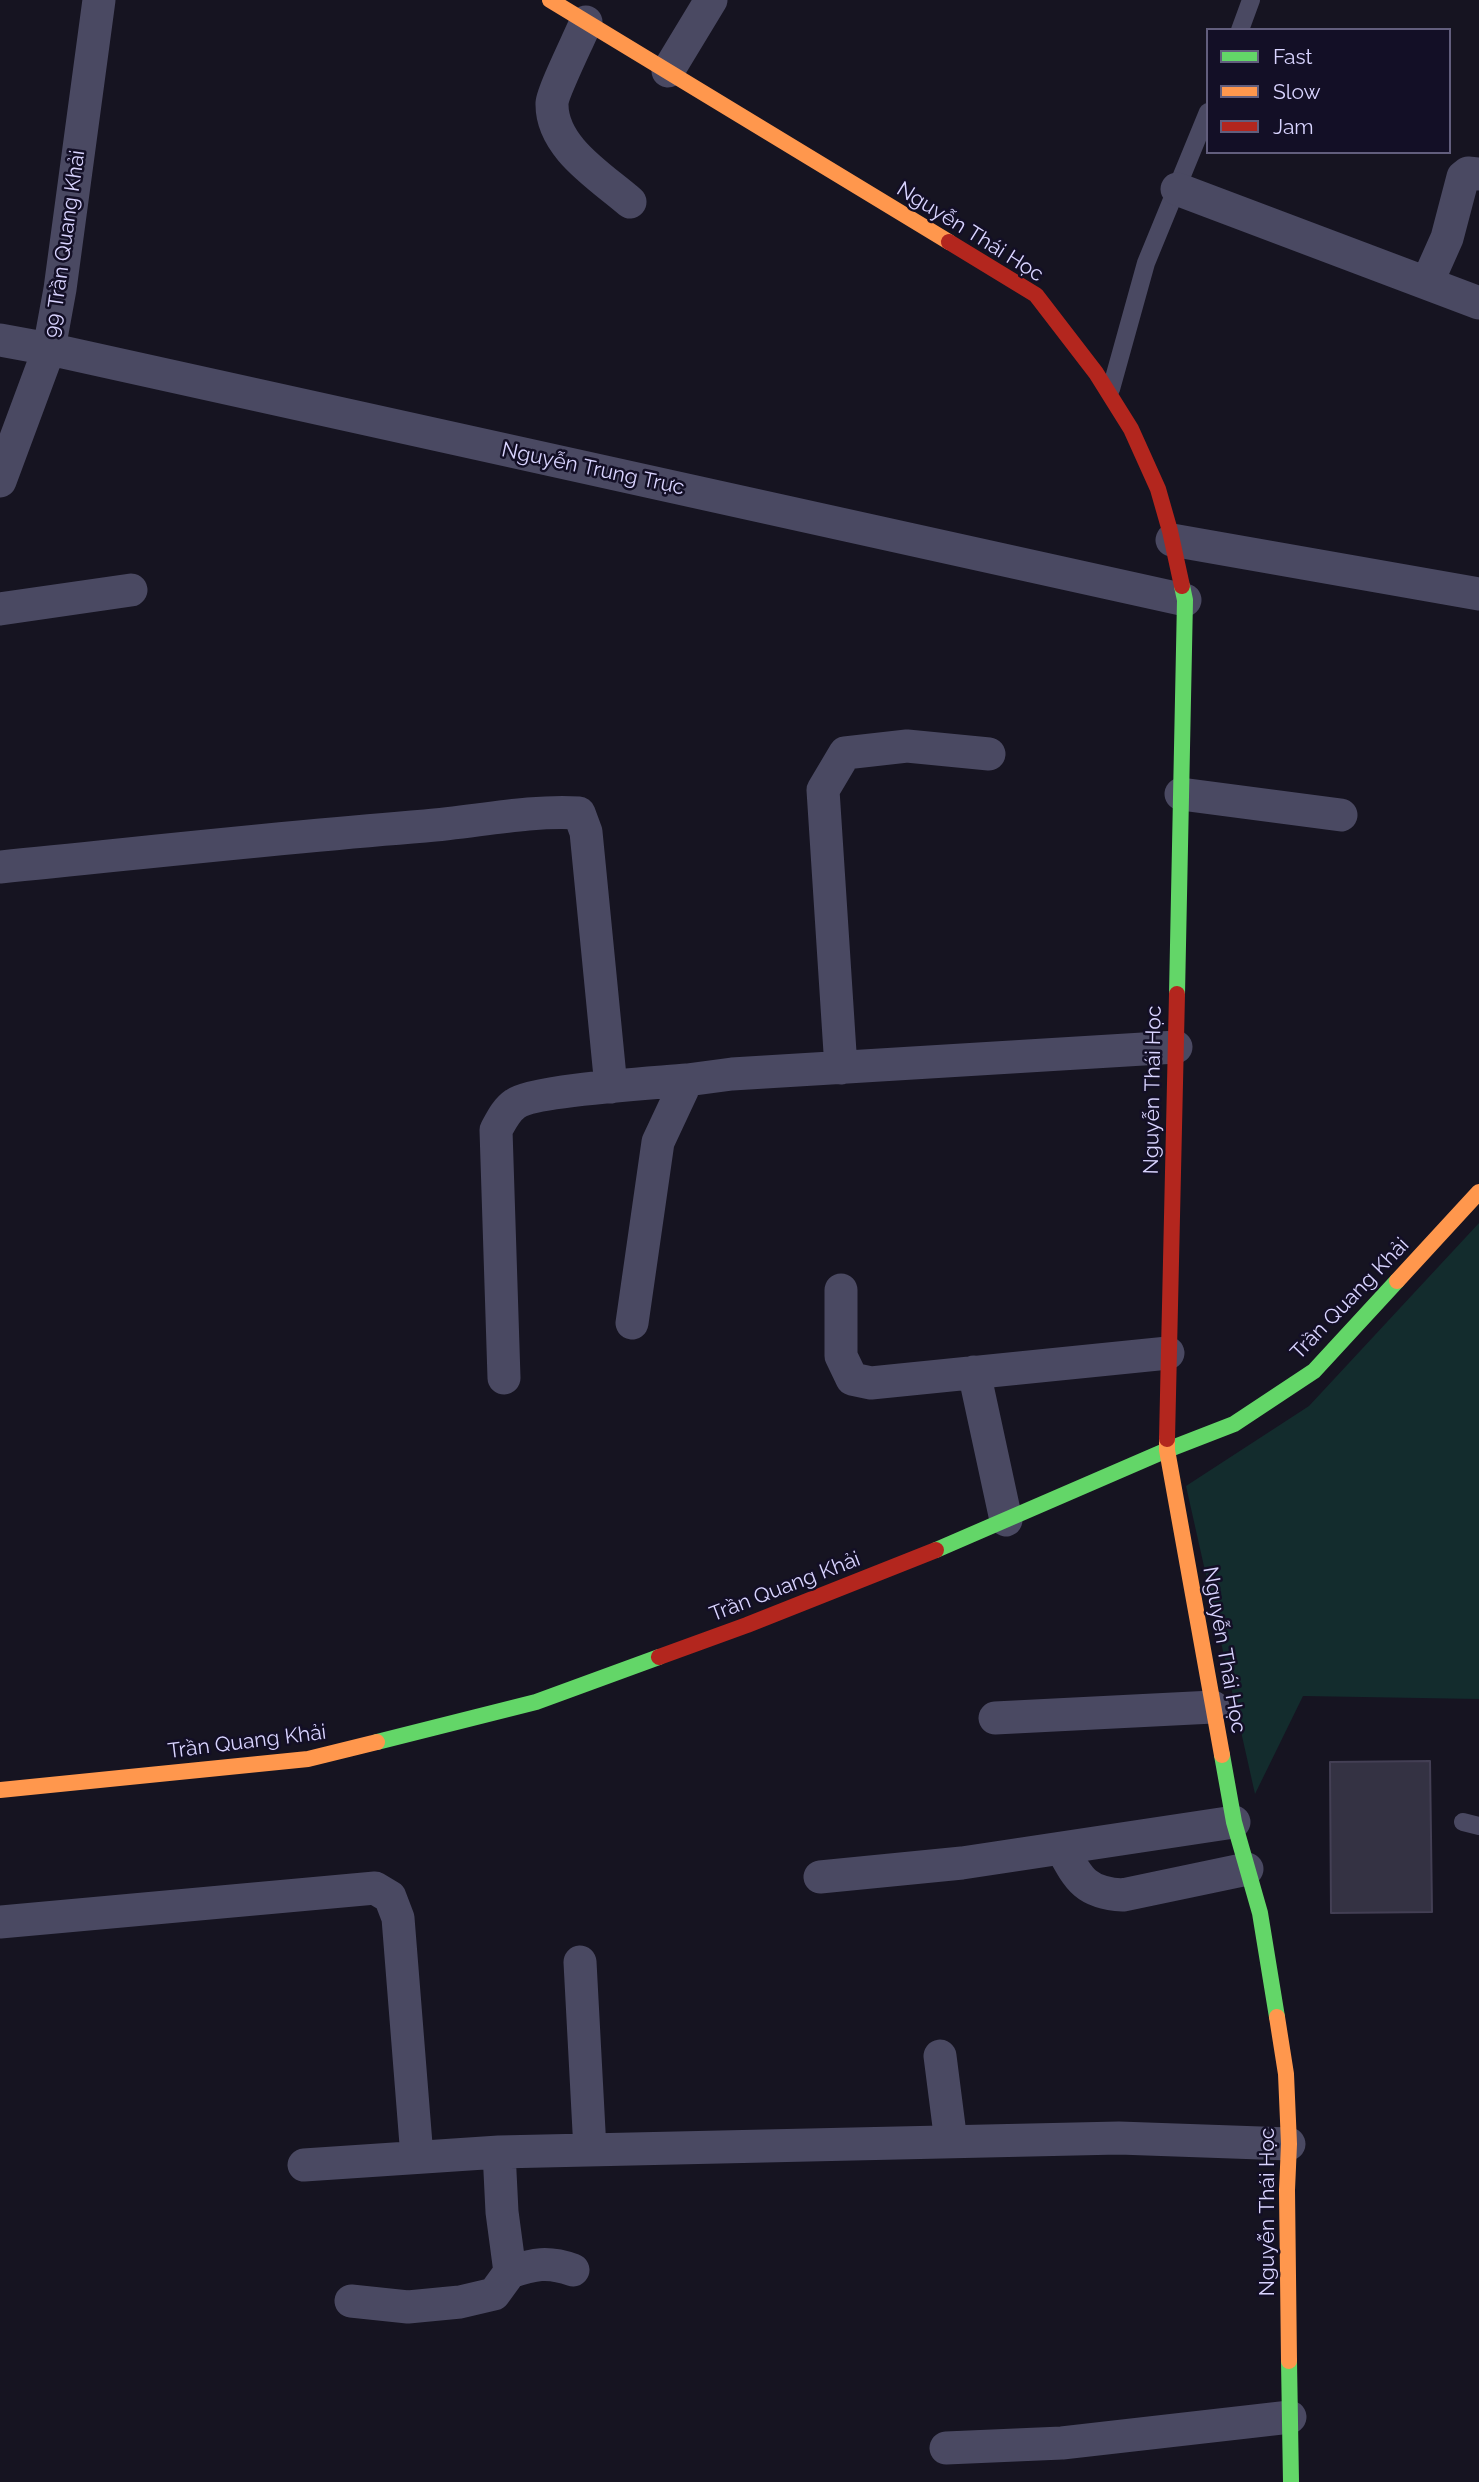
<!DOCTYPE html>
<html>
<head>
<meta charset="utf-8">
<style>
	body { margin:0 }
	#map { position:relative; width:1479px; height:2482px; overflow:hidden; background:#161421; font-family:Raleway,sans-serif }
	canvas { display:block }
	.legend { position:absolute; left:1206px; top:28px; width:245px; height:126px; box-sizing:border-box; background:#130f26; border:2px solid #625e7d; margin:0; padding:9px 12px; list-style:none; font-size:21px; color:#d9d4ff }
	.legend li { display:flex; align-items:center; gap:14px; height:35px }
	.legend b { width:35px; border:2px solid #625e7d }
</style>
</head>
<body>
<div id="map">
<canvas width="1479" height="2482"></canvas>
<ul class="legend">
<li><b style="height:9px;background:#63d668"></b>Fast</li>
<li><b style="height:9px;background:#ff974d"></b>Slow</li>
<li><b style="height:9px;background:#b3261e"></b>Jam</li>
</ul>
</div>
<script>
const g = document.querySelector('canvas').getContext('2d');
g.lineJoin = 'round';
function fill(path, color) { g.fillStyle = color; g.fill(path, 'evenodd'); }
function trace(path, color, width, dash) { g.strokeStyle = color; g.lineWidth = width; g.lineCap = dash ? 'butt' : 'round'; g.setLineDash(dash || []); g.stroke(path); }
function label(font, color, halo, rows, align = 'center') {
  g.font = font + ' Raleway,sans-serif'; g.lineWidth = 5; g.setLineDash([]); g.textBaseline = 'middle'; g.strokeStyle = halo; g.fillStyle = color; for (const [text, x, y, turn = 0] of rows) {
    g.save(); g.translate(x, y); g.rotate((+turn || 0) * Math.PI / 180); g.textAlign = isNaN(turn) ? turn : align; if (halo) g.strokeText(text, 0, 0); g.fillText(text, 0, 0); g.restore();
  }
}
const green = new Path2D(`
	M1479 1223V1699L1303 1696 1255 1794 1186 1486 1309 1406Z`);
const building = new Path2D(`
	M1430 1761 1432 1912 1331 1913 1330 1762Z`);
const lane = new Path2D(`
	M1240 30 1251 0
	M1111 389 1146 263 1208 112
	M1463 1822 1479 1826`);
const street = new Path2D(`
	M586 22C580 37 553 91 552 103 551 147 600 176 630 202
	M668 71 711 0
	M1177 189 1479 303
	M1427 283 1447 238 1463 177 1468 173 1479 174
	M0 340 49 349 1185 600
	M0 481 49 349 60 289 99 0
	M1172 540 1479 594
	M0 609 131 590
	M1181 794 1341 815
	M0 867C142 853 283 837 425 826 476 822 527 810 579 813L586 832 611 1087
	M841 1068 823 790 845 753 907 746 989 754
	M841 1290V1356L852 1379 871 1383 1168 1353
	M632 1323 658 1142 687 1080 732 1074 1176 1047
	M974 1372 1006 1520
	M504 1378 496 1130C501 1121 506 1110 515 1104 533 1090 657 1083 687 1080
	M995 1718 1213 1707
	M1062 1849C1079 1880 1086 1893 1123 1895L1247 1869
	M820 1877 962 1863 1234 1822
	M0 1922 375 1888 390 1897 398 1918 417 2157
	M580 1962 590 2150
	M940 2056 951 2142
	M499 2152 502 2212 510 2272C534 2264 548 2261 573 2270
	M304 2165 499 2152 1119 2138 1289 2144
	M351 2301 408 2307 460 2302 494 2294 510 2272
	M946 2448 1062 2443 1290 2417`);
const fast = new Path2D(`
	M1177 994 1185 600 1182 586
	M936 1550 1167 1450 1234 1424 1314 1371 1397 1281
	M377 1742 536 1702 659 1657
	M1222 1755 1234 1822 1260 1913 1277 2017
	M1289 2361 1291 2482`);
const slow = new Path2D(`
	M550 0 949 242
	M1397 1281 1479 1192
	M1167 1439V1450L1222 1755
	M0 1790 308 1759 377 1742
	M1277 2017 1286 2074 1289 2144 1287 2190 1289 2361`);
const jam = new Path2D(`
	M949 242 1036 295 1096 373 1131 429 1158 489 1170 531 1182 586
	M1167 1439 1177 994
	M659 1657 747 1625 936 1550`);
const streetNames = [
	["Nguyễn Thái Học",970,232,32],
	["99 Trần Quang Khải",65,244,-82],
	["Nguyễn Trung Trực",593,469,12],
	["Nguyễn Thái Học",1153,1090,-89],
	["Trần Quang Khải",1350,1299,-46],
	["Trần Quang Khải",785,1587,-21],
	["Nguyễn Thái Học",1224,1650,80],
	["Trần Quang Khải",247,1742,-7],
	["Nguyễn Thái Học",1268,2212,-90]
];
fill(green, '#132c2d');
fill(building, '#343243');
trace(building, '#433f54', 2);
trace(lane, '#4a4962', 18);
trace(street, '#4a4962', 33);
trace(fast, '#63d668', 16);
trace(slow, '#ff974d', 16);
trace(jam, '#b3261e', 16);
label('21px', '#d9d4ff', '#130f26', streetNames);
</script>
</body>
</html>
